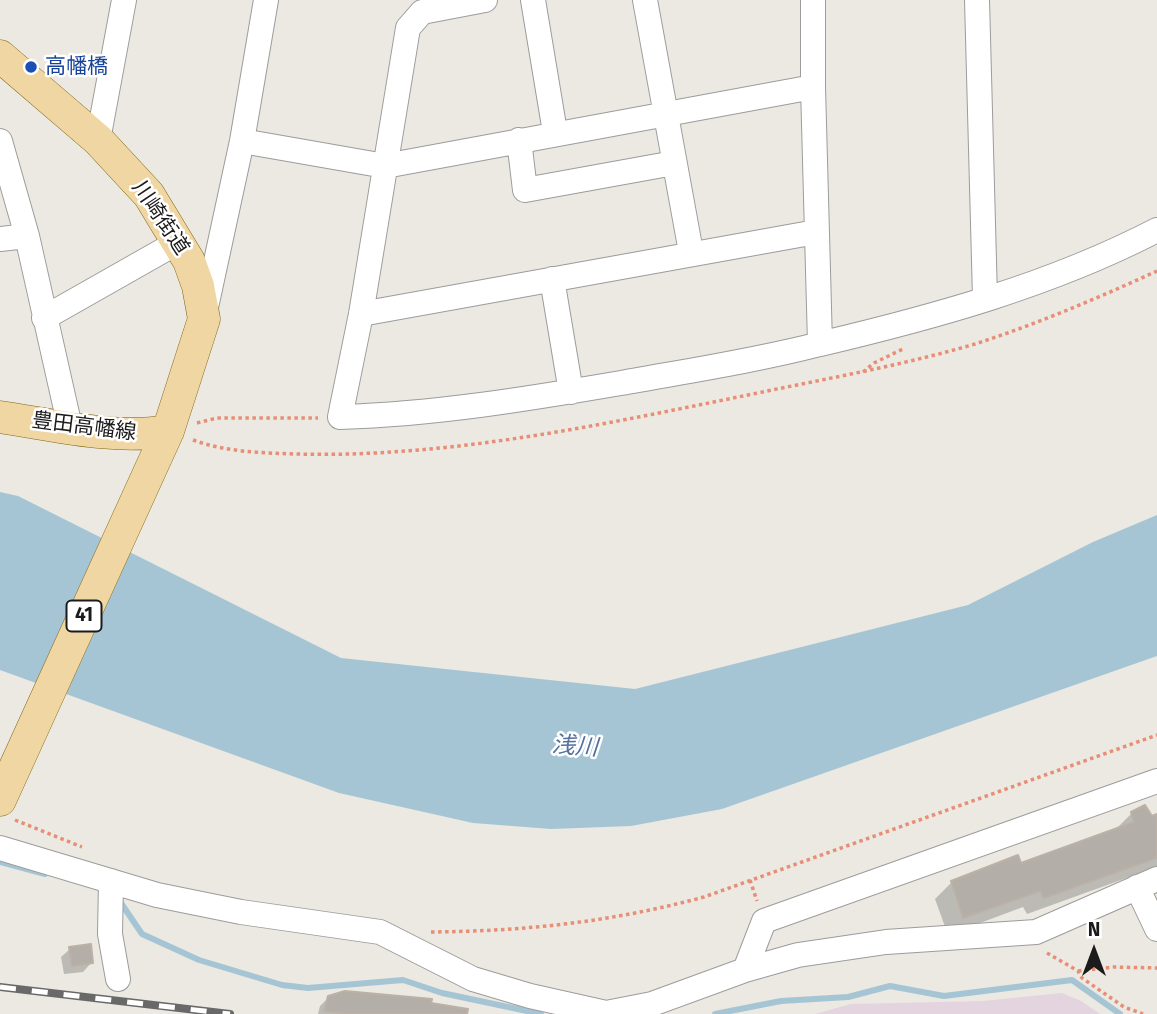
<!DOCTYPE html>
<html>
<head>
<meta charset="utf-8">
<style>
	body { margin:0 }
	#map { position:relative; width:1157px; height:1014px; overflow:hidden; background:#ebe9e1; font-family:"Fira Sans",sans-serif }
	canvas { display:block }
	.north { position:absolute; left:1059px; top:916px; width:70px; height:70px; -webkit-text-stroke:5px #fff; paint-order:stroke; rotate:0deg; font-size:19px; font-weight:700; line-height:28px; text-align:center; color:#1b1b1b }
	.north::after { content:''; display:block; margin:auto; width:24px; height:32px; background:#1b1b1b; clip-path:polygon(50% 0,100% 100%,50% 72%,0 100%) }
</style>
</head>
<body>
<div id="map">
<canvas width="1157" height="1014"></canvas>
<div class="north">N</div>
</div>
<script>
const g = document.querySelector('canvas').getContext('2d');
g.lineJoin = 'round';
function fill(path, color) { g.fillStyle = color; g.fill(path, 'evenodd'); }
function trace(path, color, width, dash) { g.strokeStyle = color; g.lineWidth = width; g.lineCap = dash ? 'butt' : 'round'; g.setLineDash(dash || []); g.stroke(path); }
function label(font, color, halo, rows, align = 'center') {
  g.font = font + ' "Fira Sans","Noto Sans JP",sans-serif'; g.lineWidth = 5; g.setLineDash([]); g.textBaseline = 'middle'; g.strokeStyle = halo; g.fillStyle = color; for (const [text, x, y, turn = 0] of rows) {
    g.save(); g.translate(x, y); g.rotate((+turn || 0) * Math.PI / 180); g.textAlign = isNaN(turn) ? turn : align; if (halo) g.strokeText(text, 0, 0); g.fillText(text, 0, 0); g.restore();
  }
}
const industrial = new Path2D(`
	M1062 993 1081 1001 1100 1014H815L851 1004 983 1001Z`);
const water = new Path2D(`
	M0 492 18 496 341 658 635 689 968 605 1093 542 1157 515V656L722 809 631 826 551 829 473 823 339 793 0 670Z`);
const shadow = new Path2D(`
	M1132 813 1157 816V867L1027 914 1023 907 948 935 935 899 952 882 1020 865 1115 830Z
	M70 949 91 963 83 972 64 974 61 957Z
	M329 997 429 1005 465 1014H318L320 1006Z`);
const stream = new Path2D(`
	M0 862 45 874
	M121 903 142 934 199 960 282 985 308 988 403 980 442 993 541 1014
	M715 1014 781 1001 848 997 890 986 944 996 1072 980 1120 1014`);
const building = new Path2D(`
	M1145 805 1152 816 1157 814V858L1044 898 1040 891 963 918 951 881 1018 855 1021 863 1134 822 1131 812Z
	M91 944 93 963 72 966 69 947Z
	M345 991 432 999 431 1003 468 1009 467 1014H347L324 1011 328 996Z`);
const path = new Path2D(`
	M863 372 874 363 905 348
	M197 423 217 418H318
	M193 440C226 452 261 453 297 454 448 458 600 425 748 395 824 379 900 366 975 344 1037 324 1098 298 1157 271
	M15 820 82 847
	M750 880 757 901
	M431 932C527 931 611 922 704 897L1157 735
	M1047 953 1078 971 1082 978 1124 1007 1143 1014
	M1078 971 1114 967 1157 968`);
const minor = new Path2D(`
	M485 0 422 12 408 28 361 314 340 417C436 414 527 399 621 383 687 371 754 361 820 344
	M533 0 555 132
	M645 0 691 252
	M813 0V87
	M977 0 985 298
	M98 140 124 0
	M519 140 525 190 674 163
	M0 141 27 236 70 427
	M242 141 385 166 813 87 820 344C934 317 1051 285 1157 230
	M0 239 27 236
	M552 279 571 392
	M205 312 242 141 266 0
	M361 314 816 232
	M44 318 178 242
	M0 848 157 895 241 912 380 932 473 979 530 996 606 1013 652 1004 745 970 764 921 1157 781
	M111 881 110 934 118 979
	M1137 887 1157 929
	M745 970 798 955 886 942 1036 932 1157 879`);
const major = new Path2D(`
	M0 56 98 140 149 195 189 261 198 286 204 319 168 431 0 800
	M0 417C55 425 113 440 168 431`);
const rail = new Path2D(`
	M0 987 230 1014`);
const markers = [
	[31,67,7,"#1a4fb4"]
];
const shields = [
	[84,616,35]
];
const shieldNames = [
	["41",84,616]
];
const transitNames = [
	["高幡橋",45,67]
];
const streetNames = [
	["川崎街道",160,218,56],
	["豊田高幡線",84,427,7]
];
const waterNames = [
	["浅川",575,747,4]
];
fill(industrial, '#e3d4df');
fill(water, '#a6c5d4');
fill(shadow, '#0003');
trace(stream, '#a6c5d4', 6);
fill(building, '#b4aea8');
trace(building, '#bbb1a6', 2);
trace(minor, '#9c9c9c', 26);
trace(major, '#806711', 33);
trace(path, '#e88e76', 3.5, [3.5, 3.5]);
trace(minor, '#fff', 24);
trace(major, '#efd6a2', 32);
trace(rail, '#696969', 8);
trace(rail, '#fff', 5, [16]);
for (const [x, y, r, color] of markers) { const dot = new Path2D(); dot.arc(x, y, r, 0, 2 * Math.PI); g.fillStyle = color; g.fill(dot); trace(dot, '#fff', 2.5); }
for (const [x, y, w] of shields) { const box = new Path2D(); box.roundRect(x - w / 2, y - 15.5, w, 31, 5); g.fillStyle = '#fff'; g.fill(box); trace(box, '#1b1b1b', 2); }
label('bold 19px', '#1b1b1b', null, shieldNames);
label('21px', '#164399', '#fff', transitNames, 'left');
label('21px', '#1b1b1b', '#fff', streetNames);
label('italic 23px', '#54719d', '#fff', waterNames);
</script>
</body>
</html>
